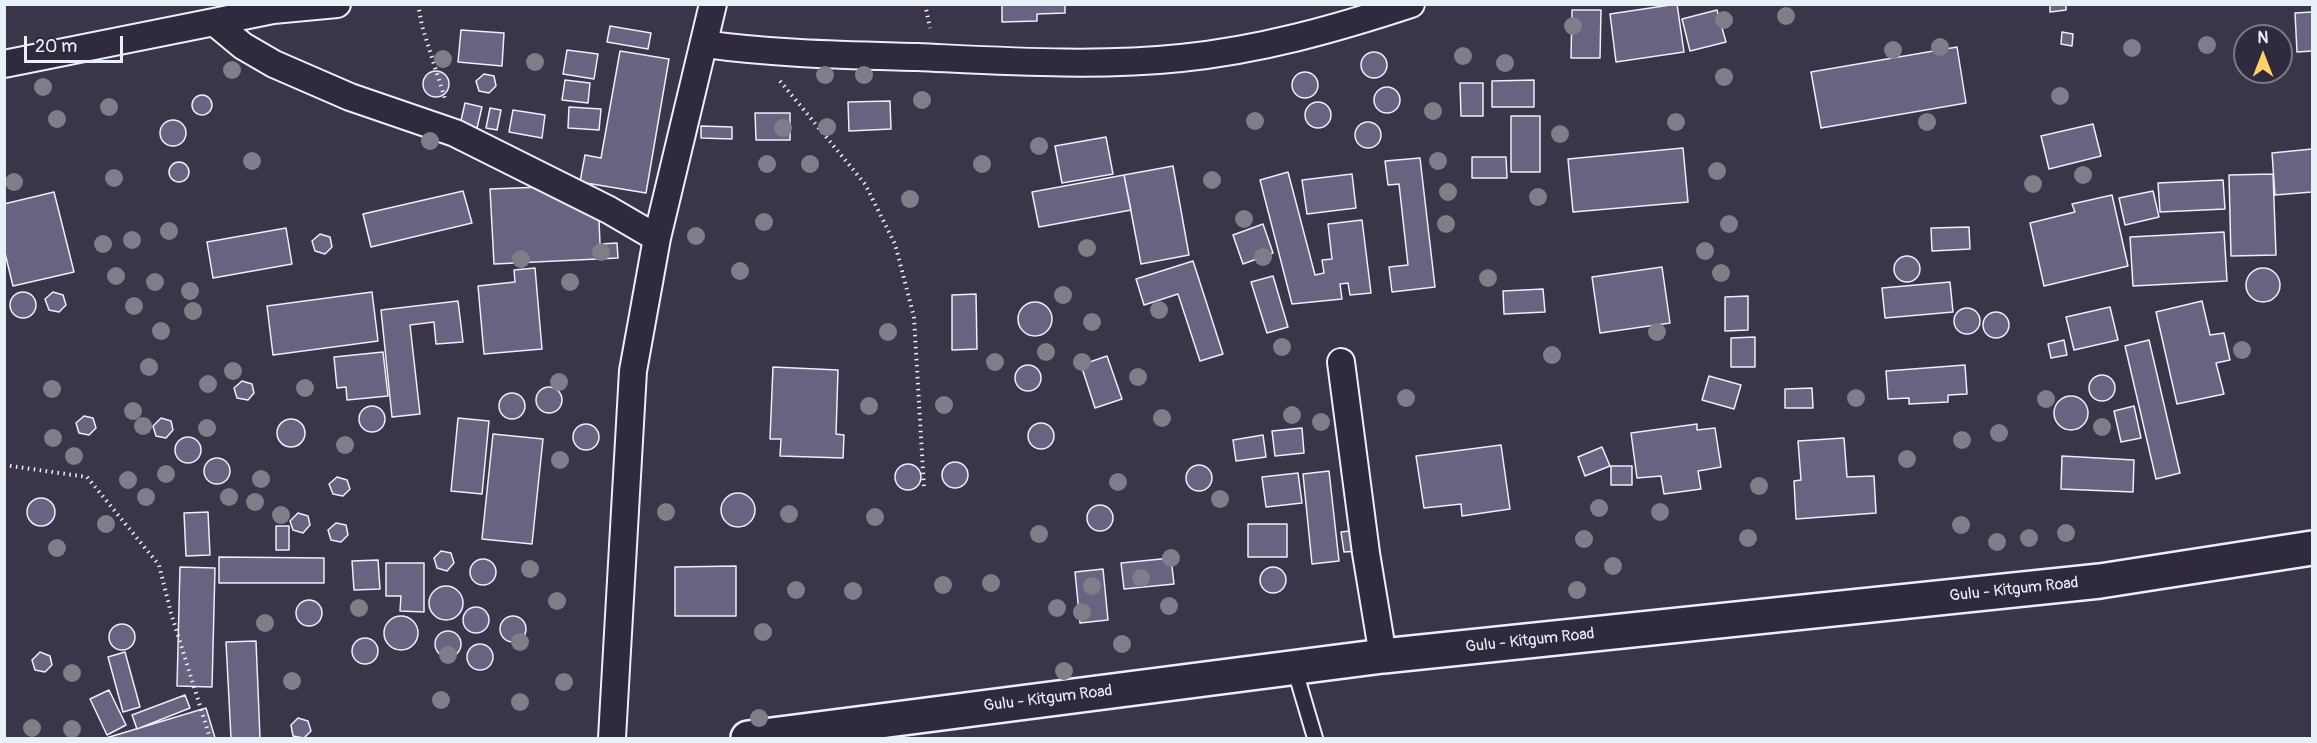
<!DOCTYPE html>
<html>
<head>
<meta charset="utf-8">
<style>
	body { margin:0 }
	#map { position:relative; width:2317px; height:743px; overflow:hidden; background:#3b354a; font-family:Pangolin,sans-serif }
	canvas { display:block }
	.frame { position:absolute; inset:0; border:6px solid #e8f1f8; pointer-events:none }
	.north { position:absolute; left:2233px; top:24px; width:60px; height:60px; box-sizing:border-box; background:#2f2a3d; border:2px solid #797a88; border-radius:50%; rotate:0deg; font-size:16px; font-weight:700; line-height:24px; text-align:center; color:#e8f1f8 }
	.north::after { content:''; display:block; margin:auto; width:21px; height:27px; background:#ffd166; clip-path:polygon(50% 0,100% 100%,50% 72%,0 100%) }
	.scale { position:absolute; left:24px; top:36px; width:99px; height:27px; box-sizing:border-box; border:3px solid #e8f1f8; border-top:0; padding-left:8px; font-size:18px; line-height:21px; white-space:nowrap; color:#e8f1f8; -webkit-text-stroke:4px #2f2a3d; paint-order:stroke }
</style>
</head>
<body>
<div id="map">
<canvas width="2317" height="743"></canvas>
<div class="frame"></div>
<div class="north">N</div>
<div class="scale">20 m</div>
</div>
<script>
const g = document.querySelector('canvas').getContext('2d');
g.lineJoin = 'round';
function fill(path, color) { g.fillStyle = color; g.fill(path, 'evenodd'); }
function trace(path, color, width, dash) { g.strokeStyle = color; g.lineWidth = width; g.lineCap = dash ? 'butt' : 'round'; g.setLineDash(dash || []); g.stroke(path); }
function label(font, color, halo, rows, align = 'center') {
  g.font = font + ' Pangolin,sans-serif'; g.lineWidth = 4.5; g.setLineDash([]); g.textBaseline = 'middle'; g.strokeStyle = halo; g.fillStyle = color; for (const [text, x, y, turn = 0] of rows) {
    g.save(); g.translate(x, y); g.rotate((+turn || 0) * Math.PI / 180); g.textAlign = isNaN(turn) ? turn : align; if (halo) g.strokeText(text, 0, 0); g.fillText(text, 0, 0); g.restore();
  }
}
const building = new Path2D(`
	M1002 4H1065V13L1037 14V21L1002 22Z
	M1677 4 1684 52 1616 62 1610 14Z
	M2050 4H2066V10L2050 12Z
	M1572 10H1601L1600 58H1571Z
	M1717 10 1726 42 1690 51 1682 19Z
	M2312 12V51L2297 52 2295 13Z
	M610 26 651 33 648 49 607 42Z
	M461 30 504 33 502 66 458 62Z
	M2062 32 2073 34 2072 46 2061 44Z
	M1957 47 1966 103 1821 128 1811 72Z
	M567 50 598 54 594 79 563 74Z
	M620 51 669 59 646 193 580 182 585 155 601 158Z
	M1361 65a13 13 0 1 1 26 0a13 13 0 1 1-26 0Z
	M423 84a13 13 0 1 1 26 0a13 13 0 1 1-26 0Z
	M1292 85a13 13 0 1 1 26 0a13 13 0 1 1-26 0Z
	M484 74 494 76 496 86 489 93 479 91 476 81Z
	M565 80 590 83 588 103 562 100Z
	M1534 80V107H1492V81Z
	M1460 83H1483V116H1461Z
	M1374 100a13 13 0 1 1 26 0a13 13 0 1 1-26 0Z
	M192 105a10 10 0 1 1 20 0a10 10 0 1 1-20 0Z
	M890 101 891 129 849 131 848 102Z
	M1305 115a13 13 0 1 1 26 0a13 13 0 1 1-26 0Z
	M465 103 482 107 477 128 460 125Z
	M569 107 601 109 599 130 568 128Z
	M490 108 501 110 497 130 486 128Z
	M513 110 545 115 542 138 509 132Z
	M755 113H790V140H756Z
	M1511 116H1540V172H1511Z
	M160 133a13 13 0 1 1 26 0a13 13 0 1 1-26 0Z
	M1355 135a13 13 0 1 1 26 0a13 13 0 1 1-26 0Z
	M2093 124 2101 156 2049 169 2041 136Z
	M701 126 732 127V139L701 138Z
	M1106 137 1113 174 1062 183 1055 146Z
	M1683 148 1688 202 1573 212 1568 159Z
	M2312 149V192L2275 195 2272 153Z
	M1472 157H1506L1507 178H1472Z
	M1420 158 1435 287 1392 292 1389 267 1408 265 1399 184 1388 185 1385 161Z
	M169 172a10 10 0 1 1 20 0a10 10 0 1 1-20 0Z
	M1173 166 1189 255 1141 264 1124 175Z
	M1288 172 1315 275 1324 273 1322 260 1332 259 1328 224 1362 220 1371 293 1350 295 1348 283 1340 284 1342 299 1292 304 1260 180Z
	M1352 174 1356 208 1307 214 1302 180Z
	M2273 174 2276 255 2231 256 2229 175Z
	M1124 175 1131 210 1039 227 1032 192Z
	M2223 180 2225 209 2160 212 2158 183Z
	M567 186 598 196 600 244 617 243 618 258 494 264 490 189Z
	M463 191 472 223 371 247 363 214Z
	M2153 191 2159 217 2125 225 2119 198Z
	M54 192 74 272 13 286 4 249V204Z
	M2112 195 2128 266 2044 286 2030 223 2075 212 2072 204Z
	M1263 224 1273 253 1243 264 1233 235Z
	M1969 227 1970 249 1932 251 1931 228Z
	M286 228 292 264 213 278 207 242Z
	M2224 232 2227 281 2133 286 2130 237Z
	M320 234 330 237 332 247 325 254 315 251 312 241Z
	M1894 269a13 13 0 1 1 26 0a13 13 0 1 1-26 0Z
	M1193 261 1223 354 1200 361 1178 294 1144 305 1136 279Z
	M1662 267 1670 323 1600 333 1592 277Z
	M2246 285a17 17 0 1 1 34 0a17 17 0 1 1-34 0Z
	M535 268 542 349 484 354 478 286 515 282 514 270Z
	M1273 276 1288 327 1267 333 1251 282Z
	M1950 282 1953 312 1885 318 1882 288Z
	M1543 289 1545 312 1504 314 1503 291Z
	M10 305a13 13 0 1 1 26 0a13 13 0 1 1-26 0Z
	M53 292 63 295 66 305 59 312 49 310 45 299Z
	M372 292 378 341 273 355 267 306Z
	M976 294 977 349 952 350V295Z
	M1748 296V330L1725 331V297Z
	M458 301 463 342 436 344 434 322 410 325 420 414 392 417 381 310Z
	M2202 301 2210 335 2224 333 2230 360 2216 363 2224 394 2177 404 2156 312Z
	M1018 319a17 17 0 1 1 34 0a17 17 0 1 1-34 0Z
	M2110 307 2118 340 2074 350 2066 317Z
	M1954 321a13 13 0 1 1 26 0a13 13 0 1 1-26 0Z
	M1983 325a13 13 0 1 1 26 0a13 13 0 1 1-26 0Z
	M1755 337V367H1731V338Z
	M2064 340 2067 355 2051 358 2048 344Z
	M2149 340 2180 473 2156 479 2125 346Z
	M383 352 388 396 347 400 346 387 337 388 334 357Z
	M1107 356 1122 399 1095 408 1081 365Z
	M1015 378a13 13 0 1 1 26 0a13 13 0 1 1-26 0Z
	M1965 365 1967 394 1948 395V402L1909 404V398L1888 399 1886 371Z
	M773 367 838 370 836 434 844 435 843 458 780 456 781 439H770Z
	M2089 388a13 13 0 1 1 26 0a13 13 0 1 1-26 0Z
	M1709 376 1741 385 1734 409 1702 400Z
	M242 381 252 384 254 393 248 400 237 398 234 388Z
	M536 400a13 13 0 1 1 26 0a13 13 0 1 1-26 0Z
	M1812 388 1813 408H1785V389Z
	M499 406a13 13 0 1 1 26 0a13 13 0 1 1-26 0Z
	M2054 413a17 17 0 1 1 34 0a17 17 0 1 1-34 0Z
	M359 419a13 13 0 1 1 26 0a13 13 0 1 1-26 0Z
	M2134 406 2141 438 2121 442 2114 411Z
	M84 416 93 418 96 428 89 435 79 433 76 423Z
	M161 418 171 421 173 430 166 438 156 436 153 426Z
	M458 418 489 421 482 494 451 491Z
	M277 433a14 14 0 1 1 28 0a14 14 0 1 1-28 0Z
	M1028 436a13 13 0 1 1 26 0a13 13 0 1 1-26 0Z
	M573 437a13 13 0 1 1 26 0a13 13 0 1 1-26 0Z
	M1697 424V430L1715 428 1721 467 1698 471 1701 489 1664 494 1661 476 1637 478 1631 433Z
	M1302 428 1304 453 1275 456 1272 431Z
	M493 434 543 439 532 544 482 539Z
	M1263 435 1266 457 1236 461 1233 440Z
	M175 450a13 13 0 1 1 26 0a13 13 0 1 1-26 0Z
	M1844 438 1847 477 1874 476 1876 513 1796 519 1794 481 1801 480 1798 441Z
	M1501 445 1510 509 1462 516 1461 504 1424 508 1416 456Z
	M1602 447 1610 466 1585 476 1578 457Z
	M2062 456 2134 460 2133 492 2061 489Z
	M204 471a13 13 0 1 1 26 0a13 13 0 1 1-26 0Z
	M942 475a13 13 0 1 1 26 0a13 13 0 1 1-26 0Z
	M895 477a13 13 0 1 1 26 0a13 13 0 1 1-26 0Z
	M1186 478a13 13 0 1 1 26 0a13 13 0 1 1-26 0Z
	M1611 466H1632V485H1611Z
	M1329 471 1339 561 1312 564 1303 474Z
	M1298 473 1302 503 1266 507 1262 477Z
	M337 477 347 480 350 489 343 496 333 494 329 484Z
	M721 510a17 17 0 1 1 34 0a17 17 0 1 1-34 0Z
	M27 512a14 14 0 1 1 28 0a14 14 0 1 1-28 0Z
	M1087 518a13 13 0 1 1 26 0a13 13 0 1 1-26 0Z
	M208 512 210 555 186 556 184 513Z
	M298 513 308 516 310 525 303 533 293 530 290 521Z
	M336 523 346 525 348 535 341 542 331 540 328 530Z
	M1248 524H1287V557H1248Z
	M276 526H289V550H276Z
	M1358 530 1360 551 1344 552 1341 532Z
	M441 551 451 553 454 563 447 571 437 568 434 558Z
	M219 557 324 558V583H219Z
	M1171 558 1174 584 1124 589 1121 563Z
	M470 572a13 13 0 1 1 26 0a13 13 0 1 1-26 0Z
	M378 560 380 589 354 590 352 561Z
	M386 563H424V612L400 611 401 596H386Z
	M736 566V616H675V567Z
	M1260 580a13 13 0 1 1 26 0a13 13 0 1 1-26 0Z
	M180 567 215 568 212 687 177 686Z
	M1103 569 1108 620 1080 623 1075 572Z
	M429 603a17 17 0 1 1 34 0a17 17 0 1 1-34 0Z
	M296 613a13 13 0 1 1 26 0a13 13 0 1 1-26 0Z
	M463 620a13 13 0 1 1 26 0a13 13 0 1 1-26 0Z
	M500 629a13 13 0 1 1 26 0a13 13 0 1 1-26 0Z
	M384 633a17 17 0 1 1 34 0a17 17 0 1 1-34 0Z
	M109 637a13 13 0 1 1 26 0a13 13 0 1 1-26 0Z
	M435 644a13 13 0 1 1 26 0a13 13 0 1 1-26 0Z
	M352 651a13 13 0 1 1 26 0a13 13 0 1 1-26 0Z
	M256 641 260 738H231L226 642Z
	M467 657a13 13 0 1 1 26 0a13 13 0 1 1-26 0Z
	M40 652 50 656 52 665 45 672 35 670 32 660Z
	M125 652 140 707 123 712 108 657Z
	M109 690 126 725 107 735 90 699Z
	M185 695 190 708 137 729 132 715Z
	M206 708 215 738H106Z
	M298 718 308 721 311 731 304 738 293 736 291 725Z`);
const path = new Path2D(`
	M418 4 422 26 445 99
	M925 4 930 28
	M780 81 865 184 895 244 914 317 924 488
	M4 465 87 477 159 565 171 613 210 738`);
const lane = new Path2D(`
	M1294 667 1315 738`);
const street = new Path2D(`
	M214 22 273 10 337 4
	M704 44C775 54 846 55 917 57 1004 61 1095 67 1181 58 1260 50 1335 29 1411 4
	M4 64 214 22 243 46 274 64 350 97 455 133 609 210 657 238 633 371 612 738
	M657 238 713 4
	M1341 362 1366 553 1383 656`);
const primary = new Path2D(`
	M748 738 1383 656 2100 581 2312 548`);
const trees = [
	[1786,16],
	[1724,20],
	[1573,26],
	[2207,45],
	[1940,47],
	[2132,48],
	[1893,50],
	[1463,56],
	[443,59],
	[535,62],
	[1505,63],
	[232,70],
	[825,75],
	[864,75],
	[1724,77],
	[43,87],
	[2060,96],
	[922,100],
	[109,107],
	[1433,111],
	[57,119],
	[1255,121],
	[1676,122],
	[1927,122],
	[827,127],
	[783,128],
	[1560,134],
	[430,141],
	[1039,146],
	[252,161],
	[1438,161],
	[767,164],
	[810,164],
	[982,164],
	[1717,171],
	[2083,175],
	[114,178],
	[1212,180],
	[14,182],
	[2033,184],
	[1448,192],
	[1538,197],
	[910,199],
	[1244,219],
	[764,222],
	[1446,224],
	[1729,224],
	[169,231],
	[696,236],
	[132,240],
	[103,244],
	[1087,248],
	[1705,251],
	[601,252],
	[1263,257],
	[521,259],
	[740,271],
	[1721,273],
	[116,276],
	[1488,278],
	[155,282],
	[570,282],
	[190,291],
	[1063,295],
	[134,306],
	[1159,310],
	[193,311],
	[1092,322],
	[161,331],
	[888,332],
	[1657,332],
	[1282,347],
	[2242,350],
	[1046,352],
	[1552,355],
	[995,362],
	[1082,362],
	[149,367],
	[233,371],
	[1138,377],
	[559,382],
	[208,384],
	[305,388],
	[52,389],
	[1406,398],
	[1856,398],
	[2046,399],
	[944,405],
	[869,406],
	[133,411],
	[1292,415],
	[1162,418],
	[1321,422],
	[143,426],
	[2102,427],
	[207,428],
	[1999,433],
	[53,438],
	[1962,440],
	[345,445],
	[74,456],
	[1907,459],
	[560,460],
	[166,474],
	[261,479],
	[128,480],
	[1118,482],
	[1759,486],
	[146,497],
	[229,497],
	[1220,499],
	[255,502],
	[1599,508],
	[666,512],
	[1660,512],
	[789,514],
	[281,515],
	[875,517],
	[106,524],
	[1961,525],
	[2066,533],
	[1039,534],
	[1748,538],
	[2029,538],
	[1584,539],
	[1997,542],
	[57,548],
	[1171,558],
	[1613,566],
	[530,569],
	[1141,578],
	[991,583],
	[943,585],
	[1092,586],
	[796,590],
	[1577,590],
	[853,591],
	[557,601],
	[1169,606],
	[359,608],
	[1057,608],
	[1082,612],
	[265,623],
	[763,632],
	[520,642],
	[1122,644],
	[448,655],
	[1064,671],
	[72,673],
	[292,681],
	[564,682],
	[441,700],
	[520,702],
	[759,718],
	[32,728],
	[72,729]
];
const streetNames = [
	["Gulu - Kitgum Road",2014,590,-6],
	["Gulu - Kitgum Road",1530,641,-6],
	["Gulu - Kitgum Road",1048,699,-7]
];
fill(building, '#696280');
trace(building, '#e8f1f8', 1.5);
trace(lane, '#e8f1f8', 18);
trace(street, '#e8f1f8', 30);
trace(primary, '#e8f1f8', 38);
trace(path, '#e8f1f8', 4, [1.5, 4.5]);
trace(lane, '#2f2a3d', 14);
trace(street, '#2f2a3d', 26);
trace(primary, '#2f2a3d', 33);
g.fillStyle = '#7d7e87';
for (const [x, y] of trees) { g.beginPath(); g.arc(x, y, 9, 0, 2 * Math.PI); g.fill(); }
label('16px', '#e8f1f8', '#2f2a3d', streetNames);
</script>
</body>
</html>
